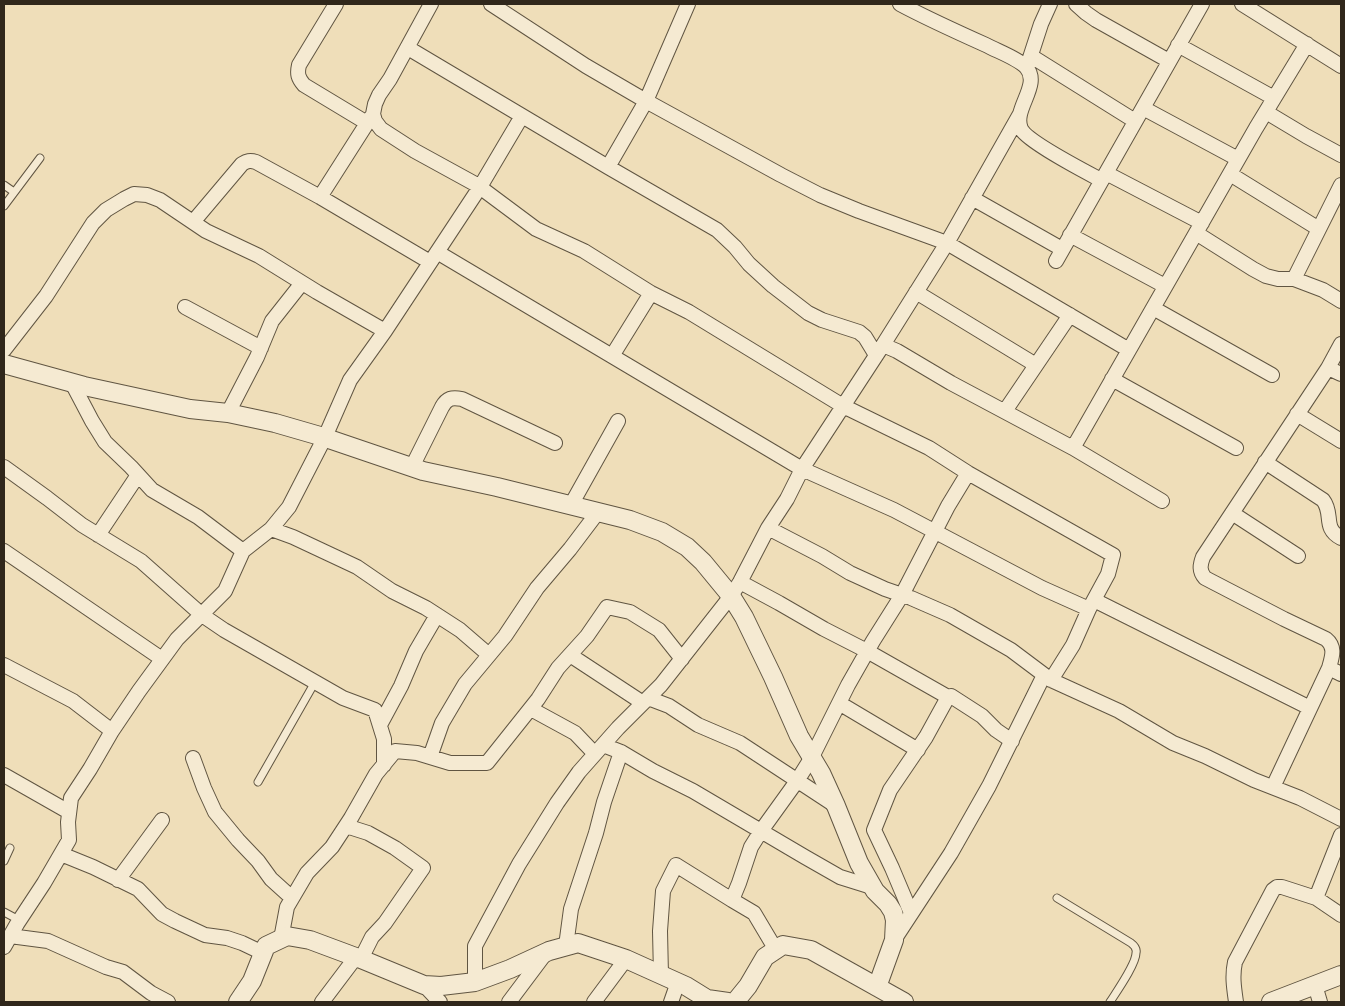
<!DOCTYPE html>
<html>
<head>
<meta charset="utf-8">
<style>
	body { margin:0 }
	#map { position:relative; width:1345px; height:1006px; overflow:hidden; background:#efdeb9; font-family:"Libre Bodoni",serif }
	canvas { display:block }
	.frame { position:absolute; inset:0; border:5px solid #30271b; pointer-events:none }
</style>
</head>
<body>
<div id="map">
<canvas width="1345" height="1006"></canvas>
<div class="frame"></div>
</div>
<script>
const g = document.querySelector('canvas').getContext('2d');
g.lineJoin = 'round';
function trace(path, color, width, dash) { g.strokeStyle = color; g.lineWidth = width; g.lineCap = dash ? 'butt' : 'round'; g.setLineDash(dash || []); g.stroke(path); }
const service = new Path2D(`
	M4 185 14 192
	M4 206 40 158
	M258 782 315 682
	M4 861 10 848
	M1057 898 1131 943C1135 946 1137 949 1136 953 1136 964 1117 991 1110 1002
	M4 912 19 920`);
const minor = new Path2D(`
	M336 4 299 65C297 74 298 78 304 85L367 123
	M431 4 390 79 379 95 375 104 373 114 375 121 381 129 415 151 477 185 536 229 584 251 651 293 689 312 843 406 929 448 968 473 1113 555 1108 574 1089 609 1073 645 1051 680
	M491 4 586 66 646 101 781 175 820 195 859 211 947 243 1129 350
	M900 4C928 19 957 32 986 45 997 51 1017 58 1026 67 1042 85 1012 109 1021 129 1028 142 1086 172 1101 180
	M1076 4 1086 13 1096 20 1169 61
	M1242 4 1341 66
	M1178 45 1274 98
	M408 48 608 167 717 230 735 247 749 264 773 286 808 313 822 320 859 332 865 337 876 355
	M1031 56 1135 121
	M1028 64 1041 24 1050 4
	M1143 108 1238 159
	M1266 112 1306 136 1341 155
	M608 167 646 101 688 4
	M1106 173 1202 223
	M1230 174 1319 229
	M320 197 371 117
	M972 198 1062 249
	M193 222 242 164C247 161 250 160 256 162L320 197 430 262
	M1196 233 1253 269 1266 276 1278 279H1294L1323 290 1341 301
	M1070 235 1165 286
	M437 252 802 469 894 510 1042 588 1089 609
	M1056 261 1202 4
	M1294 279 1341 185
	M916 292 1036 365
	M185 307 261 348
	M1153 308 1272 375
	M1341 344 1328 368 1341 374
	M883 345 947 243 1020 114
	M4 350 46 296 93 223 106 210 124 199 134 194 147 195 160 200 206 231 259 256 317 292 385 331
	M612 356 651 293
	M1328 368 1203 557C1200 565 1199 571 1205 578L1284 619 1326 639C1336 647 1332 657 1329 668
	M1112 379 1236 448
	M72 383 92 421 105 442 131 467 152 490 198 517 243 551
	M1005 411 1070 315
	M228 413 257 357 272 321 302 283
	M1297 414 1341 441
	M1073 448 1162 501
	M1265 462 1323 500C1334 514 1322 528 1341 538
	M4 467 47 498 82 525 141 561 202 615 224 630 343 698 375 710 384 739V765
	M412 467 442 407C447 398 452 397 462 399L555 443
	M571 505 618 421
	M1232 513 1298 556
	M768 528 787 499 802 469 883 345 897 351 951 383 1073 448 1256 128 1307 44
	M271 529 293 537 357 567 392 591 426 608 460 630 489 655
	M98 535 138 475
	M4 551 162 659
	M740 582 779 603 824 629 867 651 948 697 926 737 890 790 874 830 892 868 911 913
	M1094 600 1310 708
	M570 655 643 703
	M4 665 73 701 112 731 90 769 71 798 68 822 69 840 44 883 17 924 4 947
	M948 697 951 696 982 716 996 730 1012 741
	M648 698 669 706 698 725 740 743 836 806
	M839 703 918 750
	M531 709 575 733 595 754
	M380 725 401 686 416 651 437 615
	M112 731 139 691 177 639 225 591 243 551 271 529 289 507 325 437 350 380 385 331 480 187 522 116
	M603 745 621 752 653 771 693 791 805 857 840 877 872 887
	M430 757 442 723 465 684 505 636 537 588 570 549 598 512
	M193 758 204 788 215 812 238 840 258 861 271 879 292 898
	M4 775 69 812
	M1273 787 1329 668 1341 674
	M346 826 368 833 395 848 423 868 385 923 372 937 361 959
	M1341 835 1316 898 1341 915
	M61 854 93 867 138 889 162 914 175 921 205 935 227 938 242 943 263 953
	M118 880 162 820
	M10 936 48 941 106 967 123 972 151 993 168 1002
	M281 939 287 907 307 873 332 847 351 818 376 774 395 751 417 753 450 763H487L538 699 558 668 587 636 607 607 630 612 659 630 682 659
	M894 940 951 853 989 786 1044 675
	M566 946 571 909 596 833 604 802 621 752
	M776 950 754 913 732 900 739 883 751 847 761 831 797 781 812 757 848 685 873 641 902 595 948 506 968 473
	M661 975 660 931 663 891 676 865 732 900
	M475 982V946L519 864 557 803 579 772 618 728 661 685 731 596 740 582 768 528 822 556 850 573 885 589 911 598 950 615 1011 650 1051 680 1119 711 1173 743 1205 756 1254 780 1300 798 1341 819
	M424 985 440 1002
	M1315 985 1320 1002
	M322 1002 356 957
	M509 1002 545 954
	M594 1002 626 959
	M671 1002 678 982
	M1236 1002C1234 988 1232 976 1235 962L1273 890 1277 887H1282L1316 898`);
const tertiary = new Path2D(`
	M4 364 84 386 190 409 228 413 275 423 320 436 423 471 497 487 630 520 662 532 687 547 703 562 731 596 744 617 773 677 799 736 821 773 836 806 859 863 875 891 888 904 893 912 895 920 894 940 877 987
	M238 1002 252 981 266 946 287 936 310 940 361 959 424 985 441 986 475 982 510 969 549 951 578 943 626 959 686 986 707 999 728 1002
	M735 1002 748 986 765 957 783 945 811 950 904 1002
	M1271 1002 1341 975`);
trace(service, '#605542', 9);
trace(minor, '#605542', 16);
trace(tertiary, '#605542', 20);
trace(service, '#f5ead2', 7);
trace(minor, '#f5ead2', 14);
trace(tertiary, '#f5ead2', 18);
</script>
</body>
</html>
